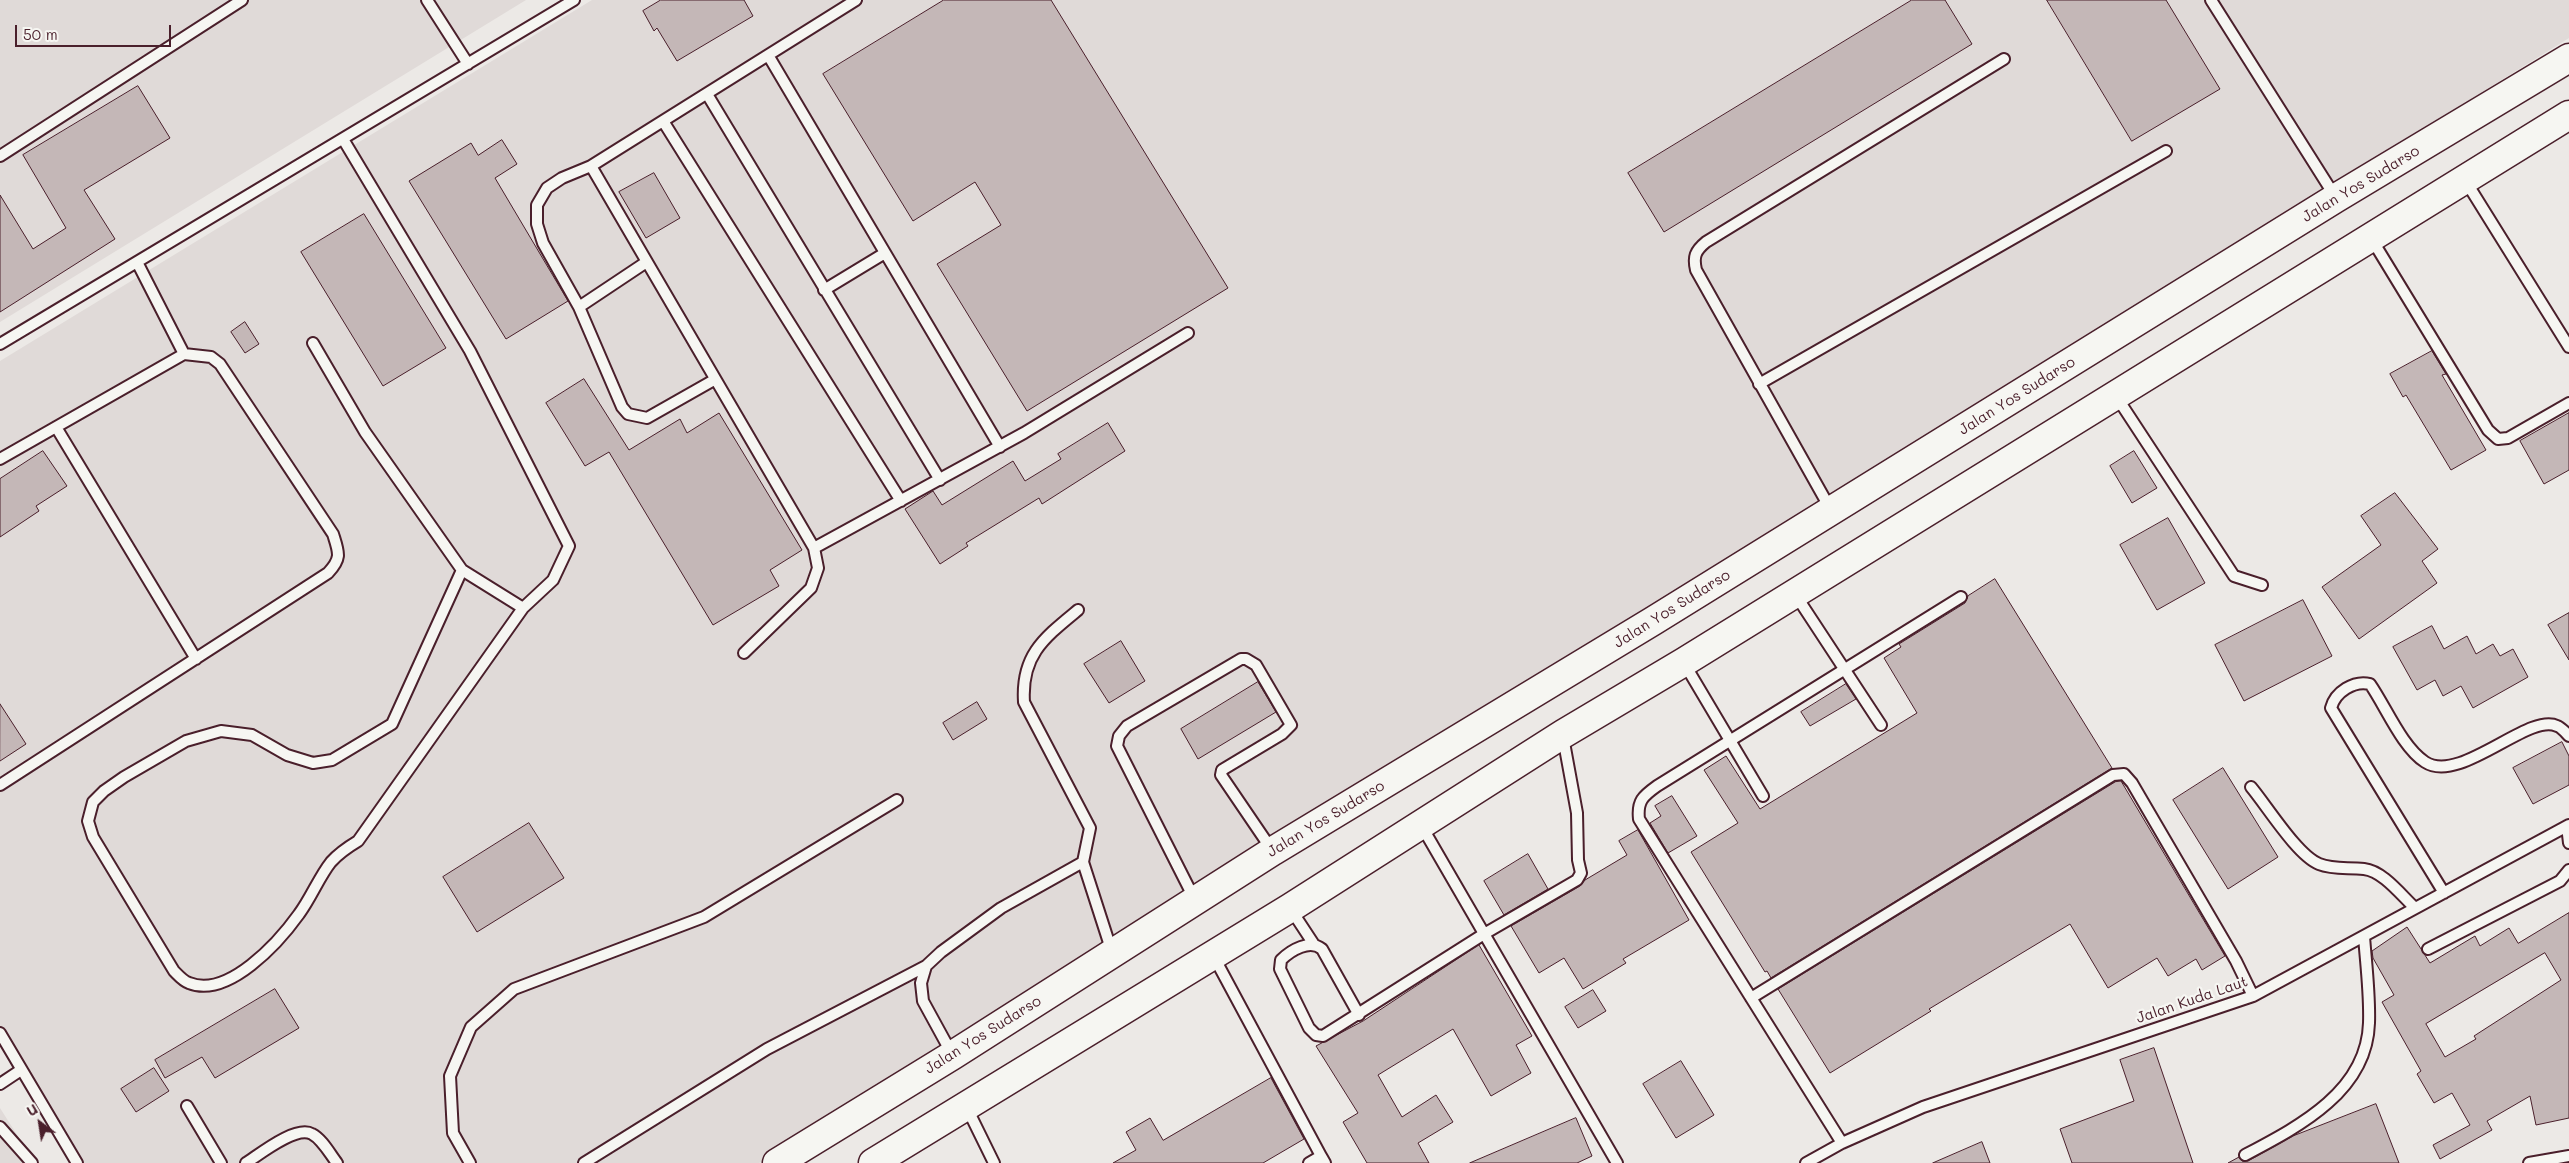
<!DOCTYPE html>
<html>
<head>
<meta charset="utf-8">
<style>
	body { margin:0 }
	#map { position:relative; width:2569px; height:1163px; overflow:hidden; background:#ece9e6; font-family:Mali,sans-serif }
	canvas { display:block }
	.north { position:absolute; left:15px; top:1098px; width:50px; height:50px; -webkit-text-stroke:4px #f6f6f2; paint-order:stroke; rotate:329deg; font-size:14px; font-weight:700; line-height:20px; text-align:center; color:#4a1f2b }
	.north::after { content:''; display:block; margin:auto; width:18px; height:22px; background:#4a1f2b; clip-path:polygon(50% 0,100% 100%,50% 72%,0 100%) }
	.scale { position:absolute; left:15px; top:25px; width:156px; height:22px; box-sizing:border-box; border:2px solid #4a1f2b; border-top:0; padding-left:6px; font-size:15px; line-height:18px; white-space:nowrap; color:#4a1f2b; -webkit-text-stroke:4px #f6f6f2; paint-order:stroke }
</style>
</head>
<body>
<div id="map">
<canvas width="2569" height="1163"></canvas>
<div class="north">U</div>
<div class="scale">50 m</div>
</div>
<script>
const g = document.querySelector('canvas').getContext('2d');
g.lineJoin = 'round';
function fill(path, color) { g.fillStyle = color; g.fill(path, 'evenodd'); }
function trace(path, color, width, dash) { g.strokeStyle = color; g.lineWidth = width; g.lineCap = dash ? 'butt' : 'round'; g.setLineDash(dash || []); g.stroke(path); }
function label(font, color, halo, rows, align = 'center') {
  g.font = font + ' Mali,sans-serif'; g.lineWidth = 4.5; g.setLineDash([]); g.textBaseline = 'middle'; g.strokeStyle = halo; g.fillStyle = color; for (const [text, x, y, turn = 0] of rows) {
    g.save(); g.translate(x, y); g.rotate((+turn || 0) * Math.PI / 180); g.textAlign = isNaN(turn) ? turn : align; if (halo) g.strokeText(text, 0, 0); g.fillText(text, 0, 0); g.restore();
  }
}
const built = new Path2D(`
	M0 0H526L0 322Z
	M592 0H2569V38L759 1163H75L0 1044V361Z
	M0 1108 35 1163H0Z`);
const building = new Path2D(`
	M661 0H744L753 16 677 61 657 28 654 31 643 11Z
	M944 0H1051L1228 288 1027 411 937 264 1001 225 975 182 913 221 823 74Z
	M1912 0H1945L1972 44 1664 232 1628 173Z
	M2047 0H2166L2220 89 2132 141Z
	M138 86 170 138 84 190 115 239 0 312V195L33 249 66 228 23 155Z
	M502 140 517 164 495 178 568 301 506 339 409 181 471 143 478 155Z
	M654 173 680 218 646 238 619 192Z
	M364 214 446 348 383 386 301 252Z
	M245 322 259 344 245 353 231 332Z
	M2432 351 2446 374 2442 375 2486 450 2451 470 2406 395 2403 397 2390 374Z
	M584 379 629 450 680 419 687 433 719 413 802 550 770 570 779 586 713 625 609 452 585 466 546 403Z
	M2569 413V470L2544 484 2520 441Z
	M1108 423 1125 451 1042 504 1039 498 966 543 968 546 940 564 905 509 933 491 942 505 1013 461 1025 481 1061 459 1058 454Z
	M43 451 67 486 36 506 39 511 0 537V479Z
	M2134 451 2157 488 2132 503 2110 466Z
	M2395 493 2438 549 2422 561 2437 583 2359 639 2322 587 2381 545 2361 516Z
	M2168 518 2205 583 2157 610 2120 545Z
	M1995 579 2112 768 1771 978 1767 971 1765 972 1691 852 1738 823 1704 770 1726 756 1760 809 1917 713 1884 658 1901 647 1899 644 1965 603 1968 596Z
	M2303 600 2332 656 2244 701 2215 645Z
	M2569 613V660L2548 625Z
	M2432 626 2444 649 2467 636 2476 654 2493 644 2500 656 2513 649 2528 677 2473 708 2461 686 2443 696 2435 680 2417 690 2393 647Z
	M1121 641 1145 681 1109 703 1084 664Z
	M1258 682 1276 712 1198 759 1181 729Z
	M1846 684 1856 699 1810 726 1801 712Z
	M977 702 987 719 953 740 943 723Z
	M0 704 26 744 0 761Z
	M2562 742 2569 756V785L2533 804 2513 768Z
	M2223 768 2278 857 2228 889 2173 800Z
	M2121 781 2225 956 2202 970 2196 959 2168 976 2157 958 2108 988 2070 924 1929 1009 1931 1011 1830 1073 1778 989 2115 782Z
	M1672 796 1697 836 1668 853 1650 823 1661 816 1655 806Z
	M529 823 564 878 477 932 443 877Z
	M1638 830 1689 920 1623 959 1626 963 1583 989 1564 958 1539 973 1511 926 1580 886 1585 880 1627 855 1619 841Z
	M1528 854 1548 889 1504 915 1484 881Z
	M2569 913V1118L2536 1125 2530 1096 2487 1121 2492 1130 2440 1159 2433 1145 2470 1125 2452 1093 2434 1103 2417 1074 2421 1071 2382 1002 2394 995 2373 958 2372 951 2407 927 2430 963 2475 936 2480 946 2509 928 2518 943ZM2545 953 2561 980 2474 1036 2476 1039 2445 1057 2426 1024Z
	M1479 945 1532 1036 1516 1045 1531 1073 1491 1096 1453 1029 1378 1075 1402 1117 1436 1095 1453 1122 1418 1143 1429 1163H1367L1343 1122 1358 1113 1316 1046 1363 1021Z
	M275 989 299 1028 215 1078 202 1057 165 1078 155 1060Z
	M1593 990 1606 1011 1578 1028 1565 1007Z
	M2154 1048 2193 1163H2072L2060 1129 2134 1101 2120 1060Z
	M1681 1061 1714 1115 1676 1138 1643 1084Z
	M154 1068 169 1091 136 1112 121 1089Z
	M1271 1078 1304 1139 1263 1163H1113L1136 1150 1126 1132 1150 1118 1163 1140Z
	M2376 1104 2399 1163H2228L2239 1157 2242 1161H2248L2293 1136Z
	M1576 1118 1592 1156 1577 1163H1470Z
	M1982 1142 1990 1163H1933Z`);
const service = new Path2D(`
	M427 0 468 64
	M2211 0 2336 198
	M768 55 1000 447
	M707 94 940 480
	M663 121 901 501
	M343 139 470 351 569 546 553 580 523 608 358 841C348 847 339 853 331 862 319 877 311 898 299 914 279 942 228 999 189 983 183 981 178 975 174 971L93 837 88 821 93 802 104 791 124 777 186 741 221 731 252 735 287 755 313 763 332 760 392 724 462 570
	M0 156 242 0
	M591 166 562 178 547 188 537 205V224L543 243 579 307 622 407 628 414 647 418 714 380
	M2465 180 2569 347
	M2371 238 2488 430 2498 439 2508 438 2569 403
	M824 290 885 253
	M579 307 645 263
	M313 343 365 432 462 570 523 608
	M0 344 574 0
	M1759 384 2166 151
	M2116 396 2234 576 2262 585
	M56 427 196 659
	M0 459 184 354 137 262
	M1831 510 1696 270C1693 257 1695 251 1706 242L2004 59
	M814 548 1024 433 1188 333
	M1795 594 1881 725
	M1078 610C1044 638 1021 655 1024 702L1090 828 1083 862 1112 952
	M744 653 811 588 818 568 814 548 591 166 856 0
	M1684 663 1763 796
	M0 785 328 573C342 558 339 553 333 534L220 364 211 357 184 354
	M2251 787C2267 806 2297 855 2319 864 2334 870 2348 867 2364 869 2383 871 2401 895 2415 908
	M1421 825 1617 1163
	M2567 826 2569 843
	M2444 893 2331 708C2335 692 2354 680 2370 684 2386 707 2402 747 2425 762 2460 785 2529 712 2557 726 2561 727 2566 733 2569 736
	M1195 900 1117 746 1119 736 1127 726 1241 659H1246L1256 665 1291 725 1282 734 1222 770 1221 775 1272 850
	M1290 908 1313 943
	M2428 949 2560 881 2569 870
	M1214 957 1321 1156
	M1751 998 2113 775 2124 774 2132 783 2236 961 2253 996
	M1359 1015 1322 949C1310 939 1291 950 1281 960L1280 969 1309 1028 1316 1035 1323 1036 1484 934 1577 880 1581 873 1578 860 1577 813 1563 737
	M0 1033 77 1163
	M952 1054 923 1001 921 983 926 966 941 952 1001 908 1083 862
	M0 1084 21 1070
	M187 1106 221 1163
	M966 1106 994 1163
	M0 1127 32 1163
	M1842 1143 1639 819C1637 801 1643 796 1657 786L1961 597
	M2245 1155C2298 1127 2367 1092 2369 1023 2370 994 2366 964 2364 936
	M246 1163C260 1154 296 1125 312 1134 322 1139 330 1154 337 1163
	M470 1163 453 1133 450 1076 471 1027 514 989 704 917 897 800
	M584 1163 767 1049 926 966
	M1309 1163 1321 1156 1325 1163
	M1806 1163 1842 1143 1923 1107 2253 996 2569 825
	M2529 1163 2569 1156`);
const primary = new Path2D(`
	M777 1163 953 1055 1273 851 1653 621 2336 198 2569 58
	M873 1163 1290 908 1563 734 1684 662 2569 115`);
const streetNames = [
	["Jalan Yos Sudarso",2361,184,-31],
	["Jalan Yos Sudarso",2017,396,-32],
	["Jalan Yos Sudarso",1672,609,-32],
	["Jalan Yos Sudarso",1326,819,-31],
	["Jalan Kuda Laut",2192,1000,-19],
	["Jalan Yos Sudarso",983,1035,-32]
];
fill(built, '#e0dad8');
fill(building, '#c4b7b7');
trace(building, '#4a1f2b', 1);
trace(service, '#4a1f2b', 14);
trace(primary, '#4a1f2b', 31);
trace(service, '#f6f6f2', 10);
trace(primary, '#f6f6f2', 28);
label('15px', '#4a1f2b', '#f6f6f2', streetNames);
</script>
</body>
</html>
